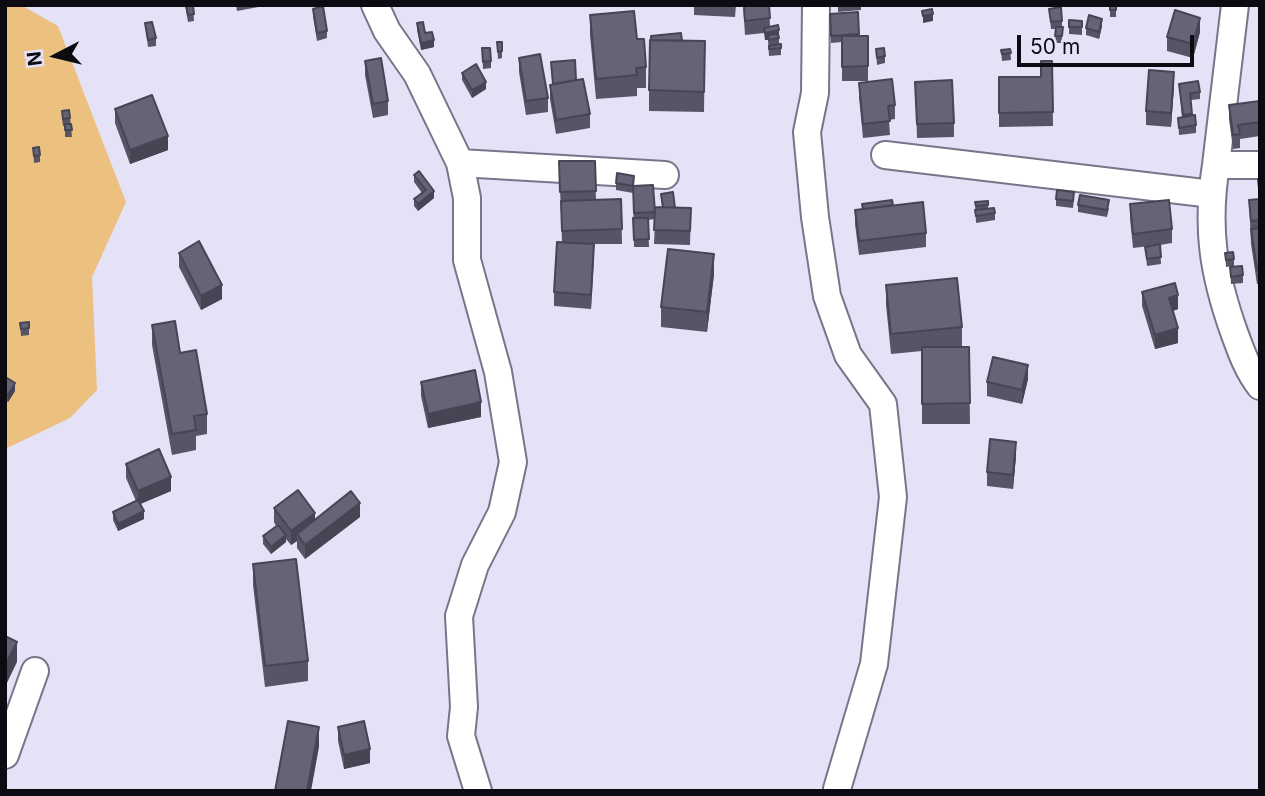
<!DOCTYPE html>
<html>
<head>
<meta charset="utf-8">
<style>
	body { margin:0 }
	#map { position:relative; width:1265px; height:796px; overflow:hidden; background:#e5e2f8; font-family:Inter,sans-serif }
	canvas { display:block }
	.frame { position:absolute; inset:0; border:7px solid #0c0b12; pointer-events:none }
	.north { position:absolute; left:21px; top:21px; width:70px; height:70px; -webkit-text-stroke:5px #e5e2f8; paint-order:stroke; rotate:263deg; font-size:19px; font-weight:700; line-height:28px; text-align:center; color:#0c0b12 }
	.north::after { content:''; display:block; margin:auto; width:24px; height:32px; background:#0c0b12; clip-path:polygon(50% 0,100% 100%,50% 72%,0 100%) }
	.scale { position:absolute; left:1017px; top:35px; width:177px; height:32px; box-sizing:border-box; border:4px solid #0c0b12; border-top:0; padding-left:9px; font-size:21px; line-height:24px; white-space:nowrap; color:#0c0b12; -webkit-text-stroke:5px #e5e2f8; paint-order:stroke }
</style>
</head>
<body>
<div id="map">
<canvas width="1265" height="796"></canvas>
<div class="frame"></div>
<div class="north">N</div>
<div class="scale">50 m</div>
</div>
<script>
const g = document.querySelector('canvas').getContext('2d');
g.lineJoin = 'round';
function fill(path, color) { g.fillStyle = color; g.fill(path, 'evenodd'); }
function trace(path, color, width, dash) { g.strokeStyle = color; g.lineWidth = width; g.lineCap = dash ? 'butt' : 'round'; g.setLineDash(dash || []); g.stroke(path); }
const green = new Path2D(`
	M5 5H21L58 26 126 202 92 277 97 390 70 418 5 449Z`);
const minor = new Path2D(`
	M375 5 387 31 417 74 460 163 467 198V260L498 372 513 462 502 512 475 565 459 616 464 707 461 736 478 791
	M816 5 815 93 807 132 815 217 827 296 848 355 883 404 893 497 874 664 837 789
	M1235 5 1216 165H1260
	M885 155 1212 194
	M460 163 665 175
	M1216 165C1206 227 1213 273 1234 332 1241 351 1247 369 1260 386
	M5 755 35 671`);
const wall = new Path2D(`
	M185 5H193L194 21 188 22Z
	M236 5H269L237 11Z
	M487 5H504L487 7Z
	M694 5H736L735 17 694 15Z
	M743 5H769L770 26 779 30V44H781V55L769 56 768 40H765L764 33 745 35Z
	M838 5H861V10L838 12Z
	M1110 5H1116V17H1110Z
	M313 9 327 31V38L317 41 313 16Z
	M1049 9 1062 21V43H1055L1056 29H1051Z
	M858 12 859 36H868V81H842V42L831 43 830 14Z
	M590 15 637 39 646 67V88H637V96L596 99 590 35Z
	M1069 20 1082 21V35L1069 34Z
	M145 23 156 38V46L148 47Z
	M417 23 425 33 434 47 421 50 417 30Z
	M1102 26 1099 39 1086 35V28Z
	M1200 32 1193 58 1167 51V37Z
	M682 41H705L704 112 649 111V90Z
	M497 42H502V58L498 59Z
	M482 48 491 61V68L483 69Z
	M876 49 885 56V63L877 65Z
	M1010 49 1011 60 1002 61 1001 50Z
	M519 58 548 98V112L526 115 519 72Z
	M365 61 388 101V115L373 118 365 75Z
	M1052 61 1053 126 999 127V77H1041Z
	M551 62 576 80 590 114V128L556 134 550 99V85L553 84Z
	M462 73 486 89 472 98 462 80Z
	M915 82 954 123V137L917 138Z
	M859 83 895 105V119L889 120 890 135 863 138 859 97Z
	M1179 84 1200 92V99L1191 100 1192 116 1196 125V133L1179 135 1178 118 1182 117Z
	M1174 86 1171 127 1146 125V111Z
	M1260 101V136L1240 139V148L1233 149 1229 119V105Z
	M115 109 168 150 130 164 115 123Z
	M62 111 70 118 72 137H65V126H63L62 119Z
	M33 148 40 155V162L34 163Z
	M559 161H595L596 200 621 199 622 244H594L591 309 554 306V292L562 242Z
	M414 175 434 198 418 211 414 206V199L422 193 414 182Z
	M1258 179H1260V284H1257L1251 244 1249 200 1258 199Z
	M616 183 634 186 653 185 655 215 662 207 661 194 675 208H691L690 245 654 244 655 219 648 220 649 247H634L633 193 616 190Z
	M1056 199H1074L1073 208 1056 206Z
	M988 201V209L995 213V220L976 223 975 202Z
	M1130 204 1172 229V243L1160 245 1161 264 1147 266 1145 247 1158 245 1133 248 1130 218Z
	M893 205 926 233V247L859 255 855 224V210Z
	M1078 205 1109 208 1107 217 1078 212Z
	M179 253 222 299 201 310 179 267Z
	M1225 253 1234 259V266L1226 267Z
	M1230 267 1243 275V283L1231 284Z
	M714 274 707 332 661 327V307Z
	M886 285 962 327V347H969L970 424H922V351L891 354 886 305Z
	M1142 292 1178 309 1173 311 1178 343 1155 349 1142 306Z
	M29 322V335L21 336 20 323Z
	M152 325 180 353 207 414V434L196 436V450L172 455 152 345Z
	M1028 379 1022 404 987 396V382Z
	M5 380 15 391 8 402 5 400Z
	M421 382 481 417 428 428 421 396Z
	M1016 456 1013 489 987 486V472Z
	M126 464 171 491 140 504 144 519 118 531 113 520V512L136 501 126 478Z
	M274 508 315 520 360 517 305 559 297 548V541L291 545 286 539V542L271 554 263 544V536L276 526 274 522Z
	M253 564 308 661V681L265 687 253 585Z
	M338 727 370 763 344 769 338 741Z`);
const shadedWall = new Path2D(`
	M933 14V21L923 23V16Z
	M1200 18V32L1193 58V44Z
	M1102 19V26L1099 39V32Z
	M779 30V37L765 40V33Z
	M434 40V47L421 50V43Z
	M1174 72V86L1171 127V113Z
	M486 82V89L472 98V90Z
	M168 136V150L130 164V150Z
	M434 191V198L418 211V204Z
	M594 244V258L591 309V295Z
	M714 254V274L707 332V312Z
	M222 285V299L201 310V296Z
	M1178 295V309L1169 312V298Z
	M1178 328V343L1155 349V335Z
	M1028 365V379L1022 404V390Z
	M15 383V391L8 402V395Z
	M481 402V417L428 428V414Z
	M1016 442V456L1013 489V475Z
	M171 477V491L138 505V491Z
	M360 503V517L305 559V545Z
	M144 511V519L118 531V524Z
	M315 513V527L297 534V541L291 545V531Z
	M286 535V542L271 554V547Z
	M17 642V662L5 687V666Z
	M319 727V747L311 791H307Z
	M370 749V763L344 769V755Z`);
const building = new Path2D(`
	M186 5H193L194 14 188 15Z
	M744 5H769L770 18 745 21Z
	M1110 5H1116V10H1110Z
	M323 6 327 31 317 33 313 9Z
	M1061 7 1062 21 1051 22 1049 9Z
	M932 9 933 14 923 16 922 11Z
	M1175 10 1200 18 1193 44 1167 37Z
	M634 11 637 39H644L646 67 636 68 637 75 596 79 590 15Z
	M858 12 859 34 831 36 830 14Z
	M1089 15 1102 19 1099 32 1086 28Z
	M1069 20 1082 21V27H1069Z
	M152 22 156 38 148 40 145 23Z
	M423 22 425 33 432 32 434 40 421 43 417 23Z
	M778 25 779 30 765 33 764 28Z
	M1056 27H1063L1062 36H1055Z
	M681 33 682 41 651 40V36Z
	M778 34 779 38 769 40 768 35Z
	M842 36H868V66L842 67Z
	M650 40 705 41 704 92 649 90Z
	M497 42H502V51L498 52Z
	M781 44V48L769 49V46Z
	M482 48H490L491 61 483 62Z
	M884 48 885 56 877 58 876 49Z
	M1010 49 1011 53 1002 54 1001 50Z
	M540 54 548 98 526 101 519 58Z
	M381 58 388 101 373 104 365 61Z
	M575 60 576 80 553 84 551 62Z
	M1041 61H1052L1053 112 999 113V77H1041Z
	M476 64 486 82 472 90 462 73Z
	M1149 70 1174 72 1171 113 1146 111Z
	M583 79 590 114 556 120 550 85Z
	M892 79 895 105 888 106 890 121 863 124 859 83Z
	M952 80 954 123 917 124 915 82Z
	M1198 81 1200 92 1190 93 1192 114 1183 115 1179 84Z
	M152 95 168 136 130 150 115 109Z
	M1260 101V122L1238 125 1240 134 1233 135 1229 105Z
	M69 110 70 118 63 119 62 111Z
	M1195 115 1196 125 1179 128 1178 118Z
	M65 124H71L72 130H65Z
	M39 147 40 155 34 156 33 148Z
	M559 161H595L596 191 560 192Z
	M419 171 434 191 418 204 414 199 426 190 414 175Z
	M617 173 634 176 633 186 616 183Z
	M1258 179H1260V220L1251 221 1249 200 1260 199Z
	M653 185 655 212 634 213 633 186Z
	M1057 190 1074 192 1073 201 1056 199Z
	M673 192 675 208 663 207 661 194Z
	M1080 195 1109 200 1107 210 1078 205Z
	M621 199 622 229 562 231 561 201Z
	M892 200 893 205 863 209 862 204Z
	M1169 200 1172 229 1133 234 1130 204Z
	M988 201V205L976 206 975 202Z
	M923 202 926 233 859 241 855 210Z
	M655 207 691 208 690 231 654 230Z
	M994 208 995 213 976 216 975 210Z
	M633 218H648L649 239 634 240Z
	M1260 228V270H1257L1251 229Z
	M199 241 222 285 201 296 179 253Z
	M557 242 594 244 591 295 554 292Z
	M1160 244 1161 257 1147 259 1145 247Z
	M668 249 714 254 707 312 661 307Z
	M1233 252 1234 259 1226 260 1225 253Z
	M1242 266 1243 275 1231 277 1230 267Z
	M957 278 962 327 891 334 886 285Z
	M1175 283 1178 295 1169 298 1178 328 1155 335 1142 292Z
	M175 321 180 353 196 350 207 414 194 416 196 430 172 434 152 325Z
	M29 322V328L21 329 20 323Z
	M922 347H969L970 403 922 404Z
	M993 357 1028 365 1022 390 987 382Z
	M475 370 481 402 428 414 421 382Z
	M7 378 15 383 8 395 5 393V380Z
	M990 439 1016 442 1013 475 987 472Z
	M159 449 171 477 138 491 126 464Z
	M298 490 315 513 291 531 274 508Z
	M351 491 360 503 305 545 297 534Z
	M138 500 144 511 118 524 113 512Z
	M278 525 286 535 271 547 263 536Z
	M296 559 308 661 265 666 253 564Z
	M5 636 17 642 5 666Z
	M288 721 319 727 307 791H275Z
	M364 721 370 749 344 755 338 727Z`);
fill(green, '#ecc07e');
trace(minor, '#787589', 30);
trace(minor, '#fff', 26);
fill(wall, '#575565');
fill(shadedWall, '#474553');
fill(building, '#656376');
trace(building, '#474553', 2);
</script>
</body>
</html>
